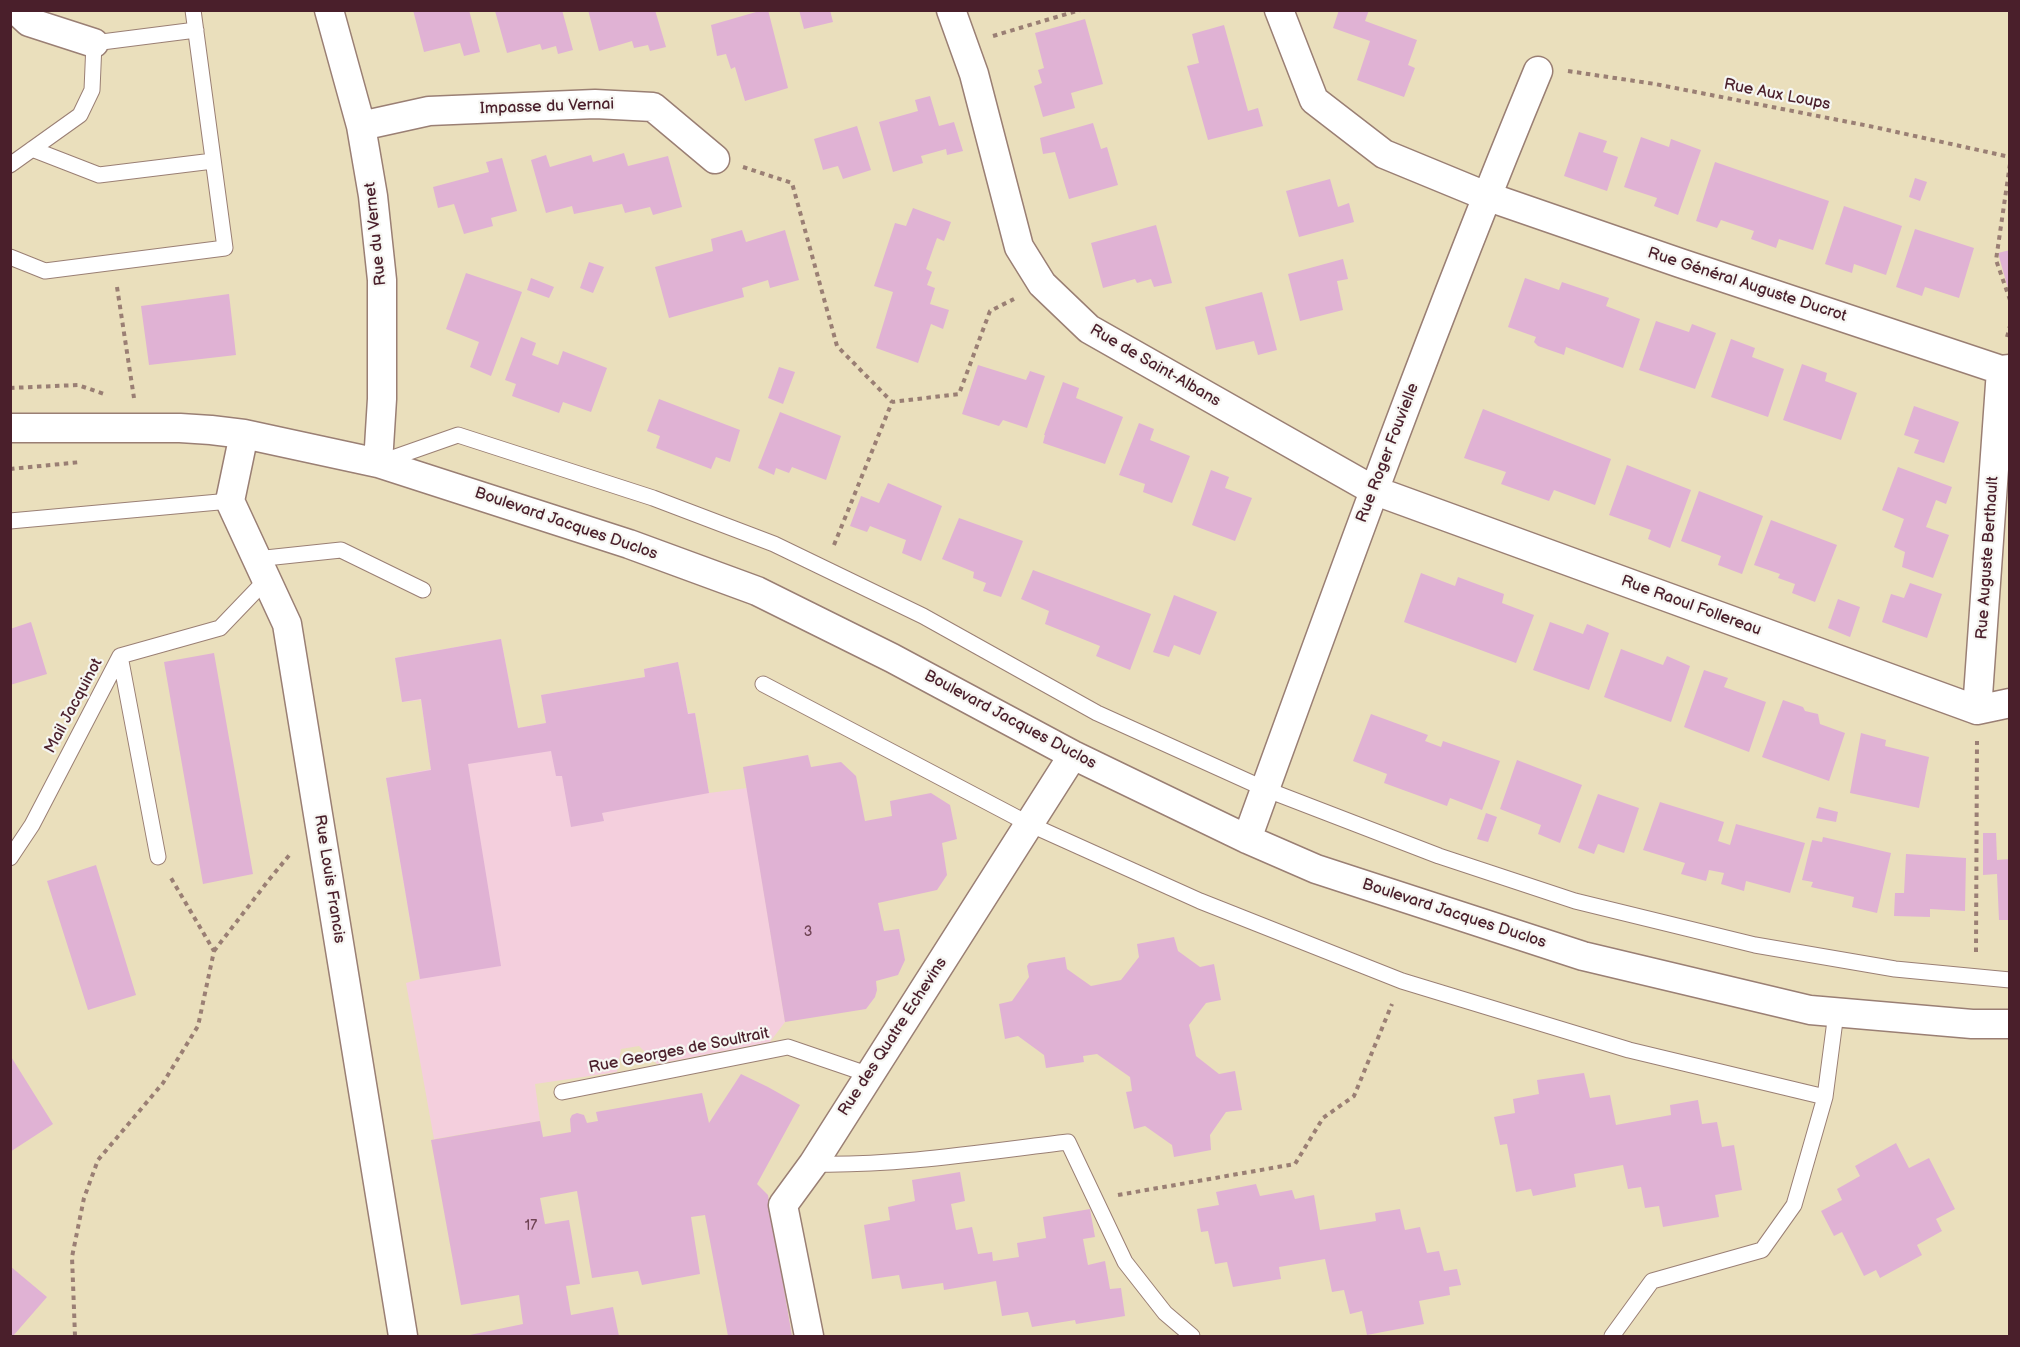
<!DOCTYPE html>
<html>
<head>
<meta charset="utf-8">
<style>
	body { margin:0 }
	#map { position:relative; width:2020px; height:1347px; overflow:hidden; background:#eadfbc; font-family:"Balsamiq Sans",sans-serif }
	canvas { display:block }
	.frame { position:absolute; inset:0; border:12px solid #4a1f2b; pointer-events:none }
</style>
</head>
<body>
<div id="map">
<canvas width="2020" height="1347"></canvas>
<div class="frame"></div>
</div>
<script>
const g = document.querySelector('canvas').getContext('2d');
g.lineJoin = 'round';
function fill(path, color) { g.fillStyle = color; g.fill(path, 'evenodd'); }
function trace(path, color, width, dash) { g.strokeStyle = color; g.lineWidth = width; g.lineCap = dash ? 'butt' : 'round'; g.setLineDash(dash || []); g.stroke(path); }
function label(font, color, halo, rows, align = 'center') {
  g.font = font + ' "Balsamiq Sans",sans-serif'; g.lineWidth = 4.5; g.setLineDash([]); g.textBaseline = 'middle'; g.strokeStyle = halo; g.fillStyle = color; for (const [text, x, y, turn = 0] of rows) {
    g.save(); g.translate(x, y); g.rotate((+turn || 0) * Math.PI / 180); g.textAlign = isNaN(turn) ? turn : align; if (halo) g.strokeText(text, 0, 0); g.fillText(text, 0, 0); g.restore();
  }
}
const built = new Path2D(`
	M501 639 518 728 546 723 541 695 645 677 644 669 678 662 688 713H695L709 793 747 788 785 1022 770 1042 657 1064 639 1046 621 1049 617 1072 535 1084 540 1121 434 1139 406 983 420 979 386 778 431 769 421 700 402 702 395 658Z`);
const building = new Path2D(`
	M413 10H469L480 52 464 56 460 43 424 52Z
	M562 10 573 50 558 54 556 46 542 50 540 44 507 53 495 11Z
	M588 10H655L666 47 650 51 648 45 634 48 632 41 599 51Z
	M763 10H768L788 88 745 101 735 67 731 69 726 54 717 56 711 25Z
	M799 10H830L833 22 804 29Z
	M1339 10H1369L1365 21 1417 40 1408 65 1415 68 1404 97 1357 80 1370 41 1333 28Z
	M1085 19 1103 84 1071 93 1075 108 1043 117 1034 86 1042 83 1038 70 1044 68 1035 33Z
	M1224 25 1248 111 1258 108 1263 126 1208 140 1187 66 1199 63 1192 34Z
	M930 96 939 126 954 122 963 151 947 155 946 149 921 156 923 163 893 172 879 122 918 111 915 100Z
	M1093 123 1101 149 1107 147 1118 185 1069 199 1055 152 1043 154 1040 138Z
	M857 126 871 170 843 179 838 166 823 170 814 139Z
	M1579 132 1607 141 1603 152 1618 157 1607 191 1564 176Z
	M1641 137 1669 147 1671 139 1701 150 1678 215 1654 206 1657 198 1624 187Z
	M624 153 628 166 668 156 682 207 653 215 650 207 625 213 622 204 574 214 572 206 546 213 531 160 546 155 550 167 591 155 593 162Z
	M502 158 517 211 491 218 493 226 464 234 454 204 438 208 433 187 489 172 486 162Z
	M1715 162 1829 201 1813 250 1779 239 1776 248 1751 239 1754 231 1721 220 1717 228 1696 221Z
	M1915 178 1927 182 1920 201 1909 197Z
	M1330 179 1338 207 1349 203 1354 222 1299 237 1286 191Z
	M1844 206 1902 226 1886 275 1854 264 1852 273 1825 264Z
	M913 208 951 222 944 241 937 238 926 269 932 272 927 285 935 288 930 304 949 310 943 329 931 324 918 363 876 348 893 292 874 286 895 223 906 226Z
	M1156 225 1172 283 1154 287 1151 279 1137 283 1135 279 1103 288 1091 243Z
	M1915 229 1974 248 1959 298 1925 287 1922 296 1896 287Z
	M742 230 746 242 785 230 799 280 770 288 768 280 742 288 744 297 669 318 655 267 713 251 711 239Z
	M2010 250V292H2009L1998 253Z
	M1343 259 1348 279 1337 281 1343 310 1300 321 1288 274Z
	M589 262 604 267 593 293 580 288Z
	M466 273 522 292 491 376 470 367 479 342 446 329Z
	M531 278 554 287 549 298 527 290Z
	M1525 278 1559 290 1562 282 1609 298 1606 306 1640 319 1623 368 1566 347 1564 355 1538 346 1534 342 1536 337 1508 327Z
	M1262 292 1277 350 1258 355 1254 341 1216 350 1205 307Z
	M229 294 236 355 149 365 141 306Z
	M1656 321 1689 332 1692 324 1716 333 1695 389 1639 370Z
	M521 337 536 343 532 355 558 365 563 351 607 368 591 412 563 402 559 413 512 396 516 384 505 380Z
	M1731 339 1755 348 1752 357 1784 369 1768 417 1711 397Z
	M1802 364 1827 373 1825 381 1857 393 1841 440 1783 420Z
	M978 365 1026 380 1030 371 1045 376 1027 428 1003 420 999 426 962 414Z
	M779 367 795 372 783 404 768 398Z
	M1063 382 1079 388 1076 398 1123 417 1105 464 1043 443 1045 435H1044Z
	M659 399 740 430 730 462 716 457 711 469 656 448 660 436 647 431Z
	M1914 406 1959 422 1944 463 1914 453 1919 440 1904 435Z
	M1483 409 1611 459 1595 505 1554 490 1549 501 1501 484 1506 472 1464 458Z
	M780 412 841 436 826 480 792 467 789 473 776 468 774 475 758 468Z
	M1139 423 1154 429 1150 440 1190 456 1172 503 1143 492 1145 484 1119 475Z
	M1627 465 1691 490 1670 548 1648 539 1651 530 1609 515Z
	M1898 467 1952 487 1946 504 1936 500 1926 527 1949 535 1933 578 1902 567 1905 552 1894 547 1904 519 1882 510Z
	M1211 470 1229 477 1225 488 1252 498 1235 541 1192 525Z
	M888 483 942 506 921 561 902 553 906 540 870 526 867 532 850 526 861 496 879 503Z
	M1699 491 1763 516 1742 574 1718 565 1721 556 1681 541Z
	M959 518 1023 541 1001 597 983 591 986 583 973 578 974 572 942 559Z
	M1771 520 1837 545 1815 602 1792 593 1795 584 1778 578 1780 574 1754 565Z
	M1033 570 1151 614 1130 670 1096 656 1100 646 1045 624 1049 611 1021 599Z
	M1421 573 1455 586 1458 577 1482 586 1504 594 1502 603 1534 615 1516 663 1404 622Z
	M1910 583 1942 594 1927 638 1882 622 1891 594 1904 598Z
	M1174 595 1217 612 1200 655 1174 645 1169 657 1153 652Z
	M1838 599 1860 607 1850 637 1828 628Z
	M31 622 47 674 10 685V629Z
	M1550 622 1583 634 1587 624 1609 633 1589 690 1533 670Z
	M501 639 518 728 546 723 541 695 645 677 644 669 678 662 688 714 695 713 709 793 602 813 604 821 571 827 562 776H556L551 751 468 764 501 966 420 979 386 778 431 770 421 699 402 702 395 658Z
	M1621 649 1663 665 1667 656 1690 666 1671 722 1604 697Z
	M214 653 253 874 203 884 164 662Z
	M1704 670 1728 678 1724 687 1766 702 1749 752 1684 727Z
	M1783 700 1803 707 1805 711 1818 714 1820 724 1845 733 1829 781 1762 757Z
	M1371 714 1428 735 1425 741 1441 747 1443 741 1500 761 1482 810 1450 798 1447 806 1384 783 1387 774 1353 761Z
	M1861 733 1886 740 1885 746 1929 757 1919 808 1850 793Z
	M808 755 811 767 841 762 856 776 865 821 892 816 890 801 931 793 950 805 957 839 942 843 947 875 937 890 878 903 884 931 899 929 905 960 898 975 876 981 877 990 875 997 866 1009 785 1022 743 767Z
	M1517 760 1582 785 1560 843 1538 834 1541 825 1500 809Z
	M1598 794 1639 808 1624 853 1598 844 1594 854 1578 848Z
	M1660 802 1724 822 1718 841 1730 845 1736 824 1805 843 1790 893 1746 881 1744 891 1721 884 1724 873 1709 870 1706 881 1681 874 1685 863 1643 850Z
	M1819 807 1838 812 1836 822 1816 818Z
	M1486 813 1497 817 1488 842 1477 839Z
	M1983 833H1996L1997 860 2010 859V920H1999L1997 874 1983 875Z
	M1823 837 1891 853 1877 913 1852 907 1854 897 1811 887 1813 882 1802 880 1812 840 1822 842Z
	M1906 854 1966 858 1965 911 1930 909V917L1894 916 1895 893H1904Z
	M96 865 136 995 88 1010 47 881Z
	M1174 937 1178 951 1200 967 1214 964 1221 1000 1206 1003 1189 1025 1196 1056 1219 1074 1235 1071 1242 1110 1226 1112 1210 1135 1211 1150 1174 1157 1172 1145 1145 1126 1134 1129 1126 1092 1132 1091 1130 1077 1097 1054 1083 1056 1084 1062 1046 1068 1044 1055 1018 1036 1005 1039 999 1004 1012 1001 1029 977 1027 966 1029 963 1065 957 1067 969 1091 986 1121 980 1139 957 1137 944Z
	M10 1055 53 1124 10 1152Z
	M1584 1073 1590 1098 1610 1095 1616 1125 1671 1115 1670 1105 1698 1100 1702 1124 1717 1122 1722 1147 1734 1145 1742 1190 1715 1195 1719 1217 1663 1227 1659 1206 1645 1208 1641 1187 1628 1189 1623 1165 1574 1174 1576 1187 1533 1196 1531 1189 1516 1192 1507 1144 1500 1145 1494 1117 1515 1113 1513 1099 1539 1094 1537 1080Z
	M741 1074 768 1087 800 1105 757 1184 768 1195 792 1336H728L705 1215 691 1217 700 1274 642 1285 638 1271 592 1278 577 1191 540 1198 545 1224 569 1220 580 1284 566 1286 571 1315 613 1307 619 1336H465L523 1324 519 1295 461 1305 431 1140 540 1121 543 1137 571 1132 570 1119 572 1115 577 1113 584 1115 587 1123 598 1121 596 1112 702 1093 709 1123Z
	M1896 1143 1909 1168 1929 1158 1955 1209 1936 1219 1942 1231 1917 1245 1922 1255 1880 1278 1876 1270 1864 1276 1842 1232 1834 1236 1821 1211 1842 1200 1837 1189 1860 1176 1855 1166Z
	M960 1172 965 1201 951 1204 956 1230 972 1227 978 1254 992 1252 993 1261 1019 1257 1017 1243 1046 1238 1043 1217 1090 1209 1095 1237 1083 1239 1088 1265 1105 1261 1110 1289 1121 1288 1125 1316 1076 1324 1075 1320 1032 1327 1028 1312 1002 1316 996 1281 944 1290 943 1283 902 1289 899 1275 872 1279 864 1225 890 1220 888 1207 915 1201 912 1180Z
	M1256 1184 1260 1196 1292 1190 1295 1199 1314 1195 1320 1230 1376 1221 1375 1213 1400 1209 1405 1230 1420 1227 1427 1253 1439 1251 1444 1271 1457 1269 1461 1285 1449 1287 1450 1295 1419 1301 1424 1324 1367 1335 1362 1311 1350 1314 1344 1290 1332 1292 1325 1259 1279 1267 1281 1279 1233 1287 1227 1262 1215 1264 1208 1231 1201 1232 1197 1209 1219 1205 1216 1192Z
	M10 1266 47 1297 13 1336 10 1335Z`);
const path = new Path2D(`
	M993 36 1080 10
	M1568 71 1655 84 1874 127 2010 157
	M2010 164 1996 260 2010 300
	M743 167 792 183 837 346 892 402
	M117 287 134 398
	M2007 337 2010 326
	M10 388 78 385 107 395
	M10 469 81 462
	M834 545 892 402 959 394 990 311 1014 299
	M214 951 268 881 291 853
	M1976 952 1977 741
	M1118 1195 1295 1164 1323 1118 1354 1096 1392 1004
	M75 1336 72 1257 84 1198 98 1160 163 1083 198 1026 214 951 171 878`);
const lane = new Path2D(`
	M32 149 99 175 213 161
	M10 165 80 115 92 90 94 43 196 30
	M10 257 45 271 225 248 193 10
	M381 462 458 435 653 498 774 544 923 616 1097 713 1265 789 1439 856 1575 901 1755 945 1895 969 2010 980
	M10 521 230 501
	M256 559 341 550 423 590
	M120 656 158 857
	M763 684 1029 824 1200 901 1402 981 1629 1050 1825 1097
	M10 858 32 825 120 656 220 628 266 580
	M562 1092 788 1047 870 1075
	M813 1164C898 1166 984 1152 1068 1142L1125 1262 1165 1313 1192 1336
	M1612 1336 1652 1281 1762 1250 1794 1205 1825 1097 1836 1013`);
const street = new Path2D(`
	M16 10 29 22 94 43
	M329 10 361 126 373 196 382 280V399L378 463
	M951 10 974 74 1019 247 1042 284 1089 329 1373 490 1977 710 2010 703
	M1279 10 1314 100 1384 154 1486 196 1680 263 2001 370 2010 369
	M361 126 429 111 595 104 653 107 715 159
	M10 428H180L211 430 244 434 378 463 629 544 757 591 892 658 1073 755 1247 839 1316 869 1583 956 1810 1010 1972 1024H2010
	M244 434 230 501 287 624 403 1336
	M1977 710 2001 370
	M1247 839C1340 582 1433 324 1538 71
	M809 1336 783 1205 813 1164 1073 755`);
const numberNames = [
	["3",808,932],
	["17",531,1226]
];
const streetNames = [
	["Rue Aux Loups",1777,95,11],
	["Impasse du Vernai",547,107,-2],
	["Rue du Vernet",376,234,-96],
	["Rue Général Auguste Ducrot",1747,285,18],
	["Rue de Saint-Albans",1155,366,30],
	["Rue Roger Fouvielle",1388,453,-69],
	["Boulevard Jacques Duclos",566,524,19],
	["Rue Auguste Berthault",1988,558,-86],
	["Rue Raoul Follereau",1691,606,20],
	["Mail Jacquinot",74,706,-62],
	["Boulevard Jacques Duclos",1010,720,28],
	["Rue Louis Francis",329,879,81],
	["Boulevard Jacques Duclos",1454,914,18],
	["Rue des Quatre Echevins",893,1037,-57],
	["Rue Georges de Soultrait",679,1051,-11]
];
fill(built, '#f4cfdd');
fill(building, '#e0b2d4');
trace(lane, '#9a7f74', 17);
trace(street, '#9a7f74', 31);
trace(path, '#9a7f74', 4, [4.5, 4.5]);
trace(lane, '#fff', 15);
trace(street, '#fff', 28);
label('14px', '#704455', null, numberNames);
label('16px', '#4a1f2b', '#f6f6f2', streetNames);
</script>
</body>
</html>
